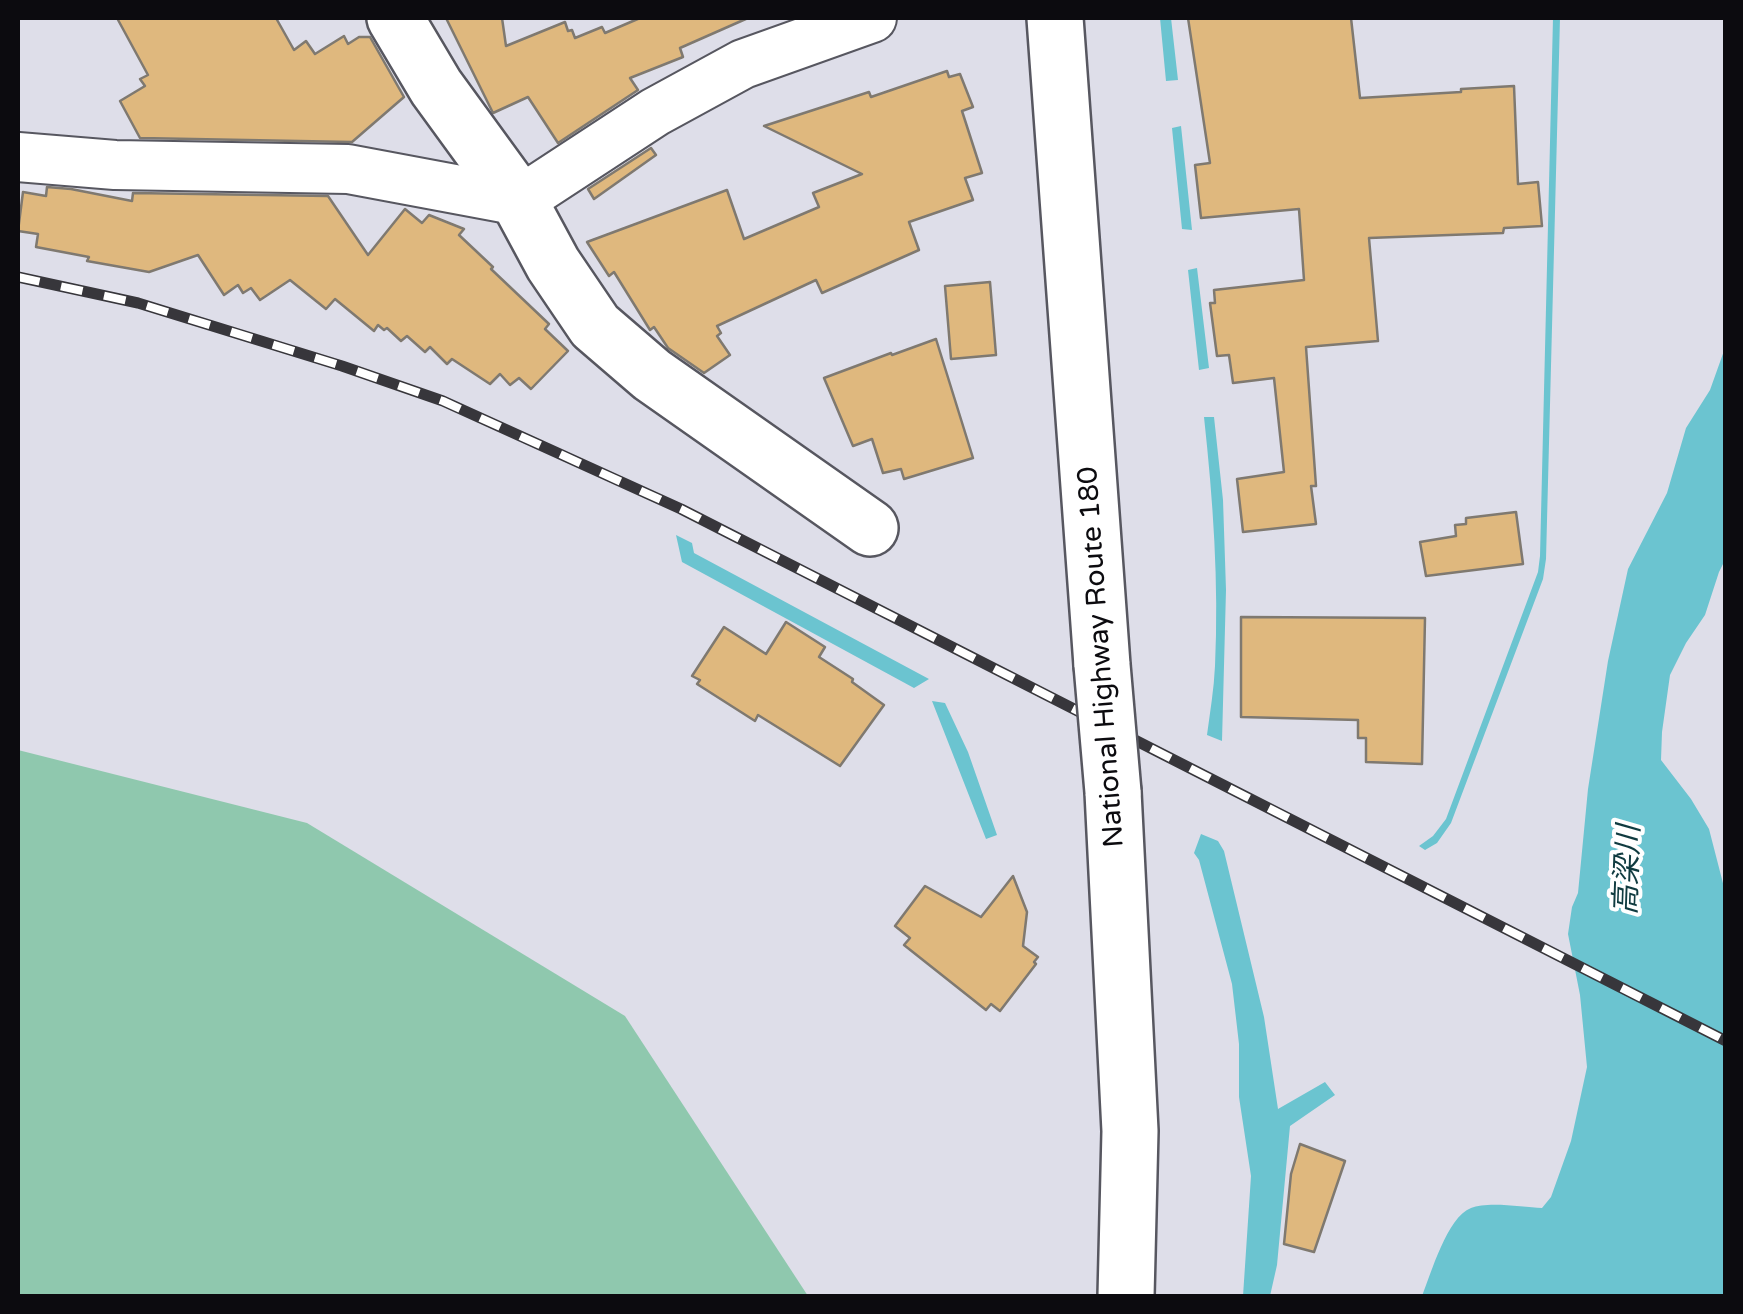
<!DOCTYPE html>
<html>
<head>
<meta charset="utf-8">
<style>
	body { margin:0 }
	#map { position:relative; width:1743px; height:1314px; overflow:hidden; background:#dedee9; font-family:"Varela Round",sans-serif }
	canvas { display:block }
	.frame { position:absolute; inset:0; border:20px solid #0c0b0f; pointer-events:none }
</style>
</head>
<body>
<div id="map">
<canvas width="1743" height="1314"></canvas>
<div class="frame"></div>
</div>
<script>
const g = document.querySelector('canvas').getContext('2d');
g.lineJoin = 'round';
function fill(path, color) { g.fillStyle = color; g.fill(path, 'evenodd'); }
function trace(path, color, width, dash) { g.strokeStyle = color; g.lineWidth = width; g.lineCap = dash ? 'butt' : 'round'; g.setLineDash(dash || []); g.stroke(path); }
function label(font, color, halo, rows, align = 'center') {
  g.font = font + ' "Varela Round","Noto Sans JP",sans-serif'; g.lineWidth = 8; g.setLineDash([]); g.textBaseline = 'middle'; g.strokeStyle = halo; g.fillStyle = color; for (const [text, x, y, turn = 0] of rows) {
    g.save(); g.translate(x, y); g.rotate((+turn || 0) * Math.PI / 180); g.textAlign = isNaN(turn) ? turn : align; if (halo) g.strokeText(text, 0, 0); g.fillText(text, 0, 0); g.restore();
  }
}
const green = new Path2D(`
	M18 750 307 823 625 1016 808 1296H18Z`);
const water = new Path2D(`
	M1160 18H1171L1178 80 1166 81Z
	M1553 18H1560L1546 559 1543 579 1451 823 1437 843 1425 850 1419 846 1433 836 1446 819 1538 572 1540 556Z
	M1181 126 1192 230 1182 229 1172 128Z
	M1197 268 1209 368 1199 370 1188 270Z
	M1725 348V560L1719 572 1705 615 1686 643 1670 675 1662 732 1661 760 1691 799 1709 829 1725 891V1296H1422C1431 1274 1447 1217 1471 1208 1487 1201 1524 1207 1542 1208L1551 1197 1571 1141 1587 1067 1580 995 1568 934 1572 907 1578 893 1588 789 1608 661 1628 569 1667 493 1686 428 1710 390Z
	M1204 417H1214L1223 500 1226 590 1222 741 1207 735C1210 712 1214 689 1215 666 1219 583 1213 500 1204 417Z
	M676 535 692 543 694 553 929 679 914 688 682 562Z
	M932 701 945 703 968 752 997 835 986 839Z
	M1201 834 1218 841 1224 851 1264 1017 1278 1109 1325 1082 1335 1095 1290 1126 1277 1265 1270 1296H1243L1251 1176 1239 1097V1044L1232 984 1199 860 1194 853Z`);
const building = new Path2D(`
	M117 18H276L294 50 306 41 315 54 344 36 348 44 359 37H370L404 97 352 142 140 138 120 101 145 86 140 79 148 75Z
	M446 18H502L506 46 565 22 568 31 572 30 575 38 602 27 605 33 640 18H748L680 48 683 57 630 78 638 90 558 143 528 97 493 113Z
	M1188 18H1351L1360 98 1461 92V89L1514 86 1518 184 1538 182 1542 226 1504 228 1503 233 1369 238 1378 341 1306 347 1316 486H1311L1316 524 1243 532 1237 479 1284 472 1274 378 1233 383 1229 355 1217 356 1210 303H1215L1214 290 1304 280 1299 209 1201 218 1195 165 1210 163Z
	M947 71 949 77 960 74 973 107 962 111 982 173 965 178 973 200 909 222 919 250 822 293 816 280 717 326 721 333 717 336 730 355 704 373 668 348 654 327 650 330 614 272 609 276 587 242 727 190 744 239 819 207 813 193 862 174 764 126 869 92 871 97Z
	M651 148 656 155 594 199 588 189Z
	M47 187 71 189 132 201 133 193 328 196 368 255 405 209 422 223 429 215 464 229 459 235 493 267 491 269 549 324 545 329 568 351 531 389 519 378 510 385 500 374 490 384 452 359 447 364 430 347 425 352 407 336 401 341 387 328 384 330 378 325 374 331 335 299 326 309 290 280 260 300 251 288 243 293 238 285 224 295 198 255 149 272 87 261 89 257 36 247 38 234 18 231 23 192 46 196Z
	M990 282 996 355 951 359 945 286Z
	M936 339 973 458 904 479 901 469 883 473 872 439 853 446 824 378 891 353 892 355Z
	M1516 512 1523 564 1426 576 1420 542 1456 536 1455 525 1466 524V518Z
	M1241 617 1425 618 1422 764 1366 762V738H1358V720L1241 717Z
	M786 622 825 647 819 657 853 679 852 682 884 705 840 766 758 715 755 721 697 684 700 680 692 676 724 627 766 654Z
	M1013 876 1027 912 1023 946 1038 957 1034 962 1036 964 1000 1011 991 1004 986 1010 904 945 910 938 895 926 925 886 981 917Z
	M1300 1144 1345 1161 1314 1252 1284 1244 1291 1174Z`);
const street = new Path2D(`
	M18 157 115 165 348 169 519 201 655 112 743 64 872 18`);
const secondary = new Path2D(`
	M395 18 436 87 519 201 553 264 595 326 652 375 870 528`);
const highway = new Path2D(`
	M1055 18 1102 665
	M1113 792 1130 1131 1126 1296`);
const rail = new Path2D(`
	M18 277 138 303 342 366 443 401 681 509 1726 1041`);
const highwayBridge = new Path2D(`
	M1102 665 1113 792`);
const streetNames = [
	["National Highway Route 180",1102,657,-94]
];
const waterNames = [
	["高梁川",1629,870,-88]
];
fill(green, '#8fc8ae');
fill(water, '#6bc4d0');
fill(building, '#dfb87e');
trace(building, '#7f7970', 2.5);
trace(street, '#575760', 52);
trace(secondary, '#575760', 60);
trace(highway, '#575760', 60);
trace(street, '#fff', 48);
trace(secondary, '#fff', 55);
trace(highway, '#fff', 55);
trace(rail, '#37363b', 11);
trace(rail, '#fff', 8, [22]);
trace(highwayBridge, '#575760', 60, []);
trace(highwayBridge, '#fff', 55);
label('28px', '#0c0b0f', '#fff', streetNames);
label('italic 30px', '#103b40', '#fff', waterNames);
</script>
</body>
</html>
